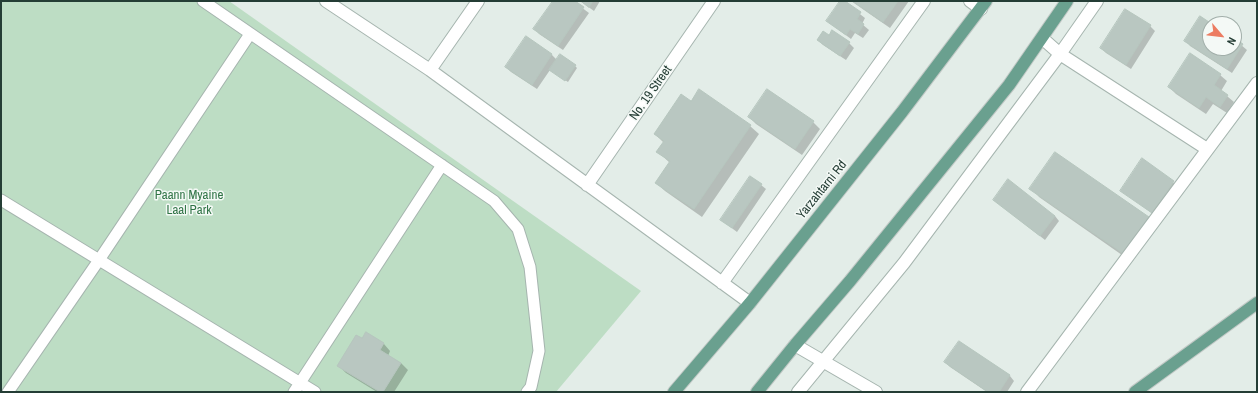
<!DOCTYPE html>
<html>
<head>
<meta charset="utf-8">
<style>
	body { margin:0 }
	#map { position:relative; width:1258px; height:393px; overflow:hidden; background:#e3ede8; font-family:"Archivo Narrow",sans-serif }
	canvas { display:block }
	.frame { position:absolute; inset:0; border:2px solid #243d35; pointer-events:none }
	.north { position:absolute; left:1202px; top:16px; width:40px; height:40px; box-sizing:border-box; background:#f4f9f6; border:1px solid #a1aea9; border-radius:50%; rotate:118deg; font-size:11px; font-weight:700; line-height:16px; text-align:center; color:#243d35 }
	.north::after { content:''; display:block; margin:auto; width:14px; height:18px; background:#ec7c62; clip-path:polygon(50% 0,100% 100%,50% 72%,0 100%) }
</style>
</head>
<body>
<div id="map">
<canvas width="1258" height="393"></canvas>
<div class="frame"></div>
<div class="north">N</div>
</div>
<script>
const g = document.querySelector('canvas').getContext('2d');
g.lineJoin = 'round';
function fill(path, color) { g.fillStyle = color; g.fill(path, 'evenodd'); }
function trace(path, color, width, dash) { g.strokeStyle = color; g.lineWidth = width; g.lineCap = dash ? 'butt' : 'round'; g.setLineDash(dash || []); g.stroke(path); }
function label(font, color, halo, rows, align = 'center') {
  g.font = font + ' "Archivo Narrow",sans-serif'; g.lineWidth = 3; g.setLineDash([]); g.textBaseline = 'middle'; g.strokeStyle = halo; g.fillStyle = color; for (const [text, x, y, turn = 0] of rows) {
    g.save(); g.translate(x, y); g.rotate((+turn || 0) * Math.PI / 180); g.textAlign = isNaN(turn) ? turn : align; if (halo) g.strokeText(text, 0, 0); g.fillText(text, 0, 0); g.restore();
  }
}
const green = new Path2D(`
	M1 1H229L641 291 556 392H1Z`);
const shadow = new Path2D(`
	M554 1H573L589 13 563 50 539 34 535 29Z
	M580 1H600L594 11Z
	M841 1H843L865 18 862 24 869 30 863 38 855 33 851 39 827 21Z
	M851 1H909L890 28Z
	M1126 10 1150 26 1155 31 1131 69 1106 53 1101 48Z
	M1201 18 1210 24V48H1234V39L1247 50 1232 73 1190 46 1186 41Z
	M829 36 849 43 854 48 846 60 823 45 818 40Z
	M526 37 552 55 557 60 575 66 577 68 568 82 550 70 537 89 511 72 506 67Z
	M1220 75 1227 81 1221 91 1234 102 1227 113 1213 104 1206 114 1176 94 1169 87Z
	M691 102 750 126 759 134 702 217 665 191 656 183 670 163 658 152 664 143 655 134Z
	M749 117 813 122 820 129 802 155 756 124Z
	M1055 153 1149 218 1157 226 1132 262 1039 197 1031 188Z
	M1142 160 1178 186 1157 217 1121 190Z
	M761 185 766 189 737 232 721 220Z
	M994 200 1055 216 1059 221 1045 240Z
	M366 334 384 344 390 351 388 356 401 363 408 370 394 392H377L346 373 339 366Z
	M959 342 1010 376 1014 381 1007 392H987L950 367 945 362Z`);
const building = new Path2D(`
	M553 1H575L584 7 558 46 533 29Z
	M581 1H593L589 7Z
	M840 1H845L861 12 857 19 864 24 858 34 850 29 846 35 826 21Z
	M853 1H898L883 22Z
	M1125 9 1151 25 1126 65 1100 48Z
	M1200 16 1212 24H1210V48H1234V38L1243 44 1227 69 1184 41Z
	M832 30 850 42 840 56 817 40 823 31 829 35Z
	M526 36 552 54 532 85 505 67Z
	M1190 53 1221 74 1214 85 1228 95 1220 107 1206 97 1199 108 1168 87Z
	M560 54 576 65 565 81 549 70Z
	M699 89 751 125 694 209 655 183 670 161 656 152 664 141 654 134 681 94 691 101Z
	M767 89 814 121 795 149 748 117Z
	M1055 152 1149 217 1124 254 1029 189Z
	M1142 158 1174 181 1152 213 1120 191Z
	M750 176 762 184 732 228 720 220Z
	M1008 179 1055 216 1040 236 993 200Z
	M366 332 384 343 380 350 401 363 383 392H380L337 366 356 335 362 338Z
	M959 341 1010 375 999 392H988L944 362Z`);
const lane = new Path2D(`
	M203 1 494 201 518 229 530 267 539 351 531 387 527 392
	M1 200 315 392
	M8 392 99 260 250 34
	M294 392 442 165`);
const street = new Path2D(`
	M326 1 430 70 750 303
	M970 1 981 9
	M1042 38 1060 54 1207 149
	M430 70 478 1
	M587 185 714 1
	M722 283 924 1
	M795 345 876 392
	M798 392 904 263 1060 54 1097 1
	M1027 392 1257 83`);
const primary = new Path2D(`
	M674 392 750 303 902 112 986 1
	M757 392 795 345 850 281 1009 85 1067 1
	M1135 392 1257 303`);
const streetNames = [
	["No. 19 Street",651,93,-55],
	["Yarzahtarni Rd",822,190,-51]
];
const parkNames = [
	["Paann Myaine",189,196],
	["Laal Park",189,211]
];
fill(green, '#bdddc4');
fill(shadow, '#0003');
fill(building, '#b9c7c1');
trace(building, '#b6c6be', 1);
trace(lane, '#a6b5af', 13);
trace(street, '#a6b5af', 14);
trace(primary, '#c2c9c6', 14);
trace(lane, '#fff', 11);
trace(street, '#fff', 12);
trace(primary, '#6aa08f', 12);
label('13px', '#243d35', '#f4f9f6', streetNames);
label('13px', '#2f7345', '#f4f9f6', parkNames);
</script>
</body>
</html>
